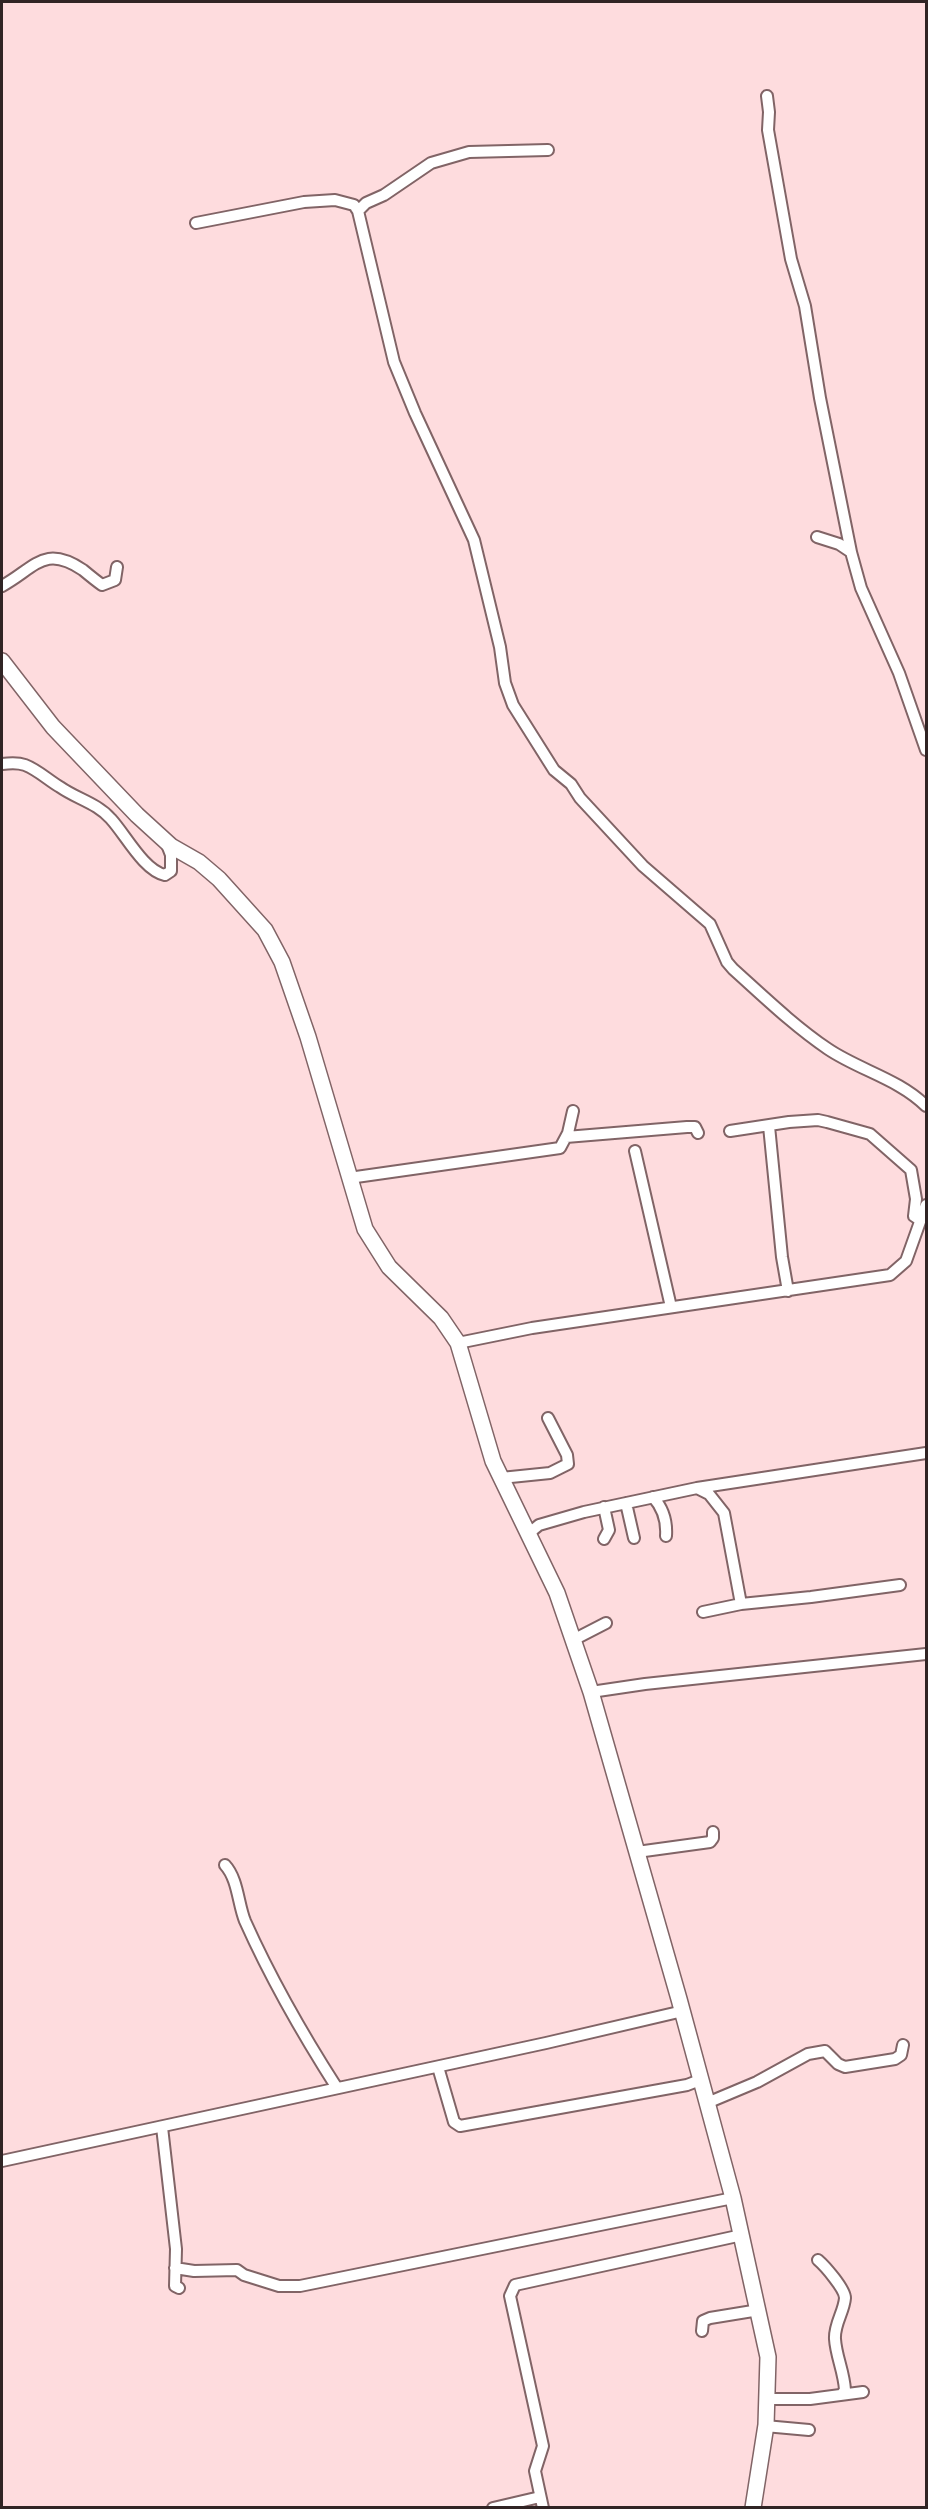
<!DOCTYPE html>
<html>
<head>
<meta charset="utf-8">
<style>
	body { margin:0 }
	#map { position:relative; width:928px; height:2509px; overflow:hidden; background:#fedcde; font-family:"PT Sans",sans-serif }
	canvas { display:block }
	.frame { position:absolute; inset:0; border:3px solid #302424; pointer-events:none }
</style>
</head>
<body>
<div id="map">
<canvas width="928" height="2509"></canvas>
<div class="frame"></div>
</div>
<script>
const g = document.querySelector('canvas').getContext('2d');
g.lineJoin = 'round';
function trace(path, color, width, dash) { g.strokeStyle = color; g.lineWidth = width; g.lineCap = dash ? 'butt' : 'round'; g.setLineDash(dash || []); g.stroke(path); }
const street = new Path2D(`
	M767 96 769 112 768 130 791 259 805 306 820 398 851 552
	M548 150 469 152 431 163 384 195 366 203 358 211 394 362 415 413 474 540 500 647 505 683 513 705 554 770 571 784 580 798 643 866 710 924 727 962 733 969C763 996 794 1026 828 1049 859 1070 899 1079 926 1106
	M196 223 304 202 335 200 354 205 358 211
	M817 537 839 544 851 552 861 588 899 673 926 750
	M2 586C35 568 44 544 83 570 89 575 95 580 102 585L115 580 117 567
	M2 764C9 763 17 762 25 765 38 770 48 780 60 787 77 799 97 803 111 819 125 834 144 871 165 875L171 871V855L166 842
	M769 1126 782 1257 788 1291
	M730 1131 789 1122 818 1120 827 1122 870 1134 911 1170 916 1199 914 1216 920 1220
	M566 1137 687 1127H695L698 1133
	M635 1151 671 1307
	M349 1178 560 1148 568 1133 573 1111
	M458 1343 532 1328 890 1275 906 1261 926 1205
	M501 1478 550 1473 568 1464 567 1455 548 1418
	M697 1488 926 1453
	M653 1497C663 1508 667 1522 666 1536
	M626 1503 634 1538
	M604 1507 609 1530 604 1539
	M528 1534 539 1525 584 1512 697 1488 709 1494 724 1513 741 1604 703 1612
	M741 1604 811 1597 900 1585
	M573 1640 606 1623
	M591 1692 645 1684 926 1654
	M637 1852 710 1842 713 1838V1832
	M225 1865C238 1879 238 1904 245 1921 271 1979 303 2035 337 2088
	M438 2067 454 2122 460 2126 687 2085 700 2080
	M707 2103 757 2082 808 2054 825 2051 838 2064 845 2067 895 2059 901 2055 903 2045
	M162 2127 176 2249 175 2286 179 2288
	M2 2161 546 2043 683 2011
	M818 2260C825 2266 845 2289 845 2298 844 2312 834 2324 835 2339 836 2356 844 2372 845 2390L841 2395
	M175 2268 194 2271 237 2270 244 2275 279 2286H300L733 2198
	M702 2331 703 2321 710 2318 759 2310
	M768 2399H810L863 2392
	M765 2426 809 2430
	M493 2508 540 2497
	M543 2508 535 2471 543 2446 510 2296 515 2285 742 2235`);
const secondary = new Path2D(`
	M2 661 53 727 137 815 171 846 199 862 219 879 265 930 282 962 308 1037 365 1229 389 1267 441 1318 458 1343 493 1461 557 1593 591 1692 679 1999 733 2198 768 2357 766 2425 753 2508`);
trace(street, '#816466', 14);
trace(secondary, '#816466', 18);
trace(street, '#fff', 10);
trace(secondary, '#fff', 15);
</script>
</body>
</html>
